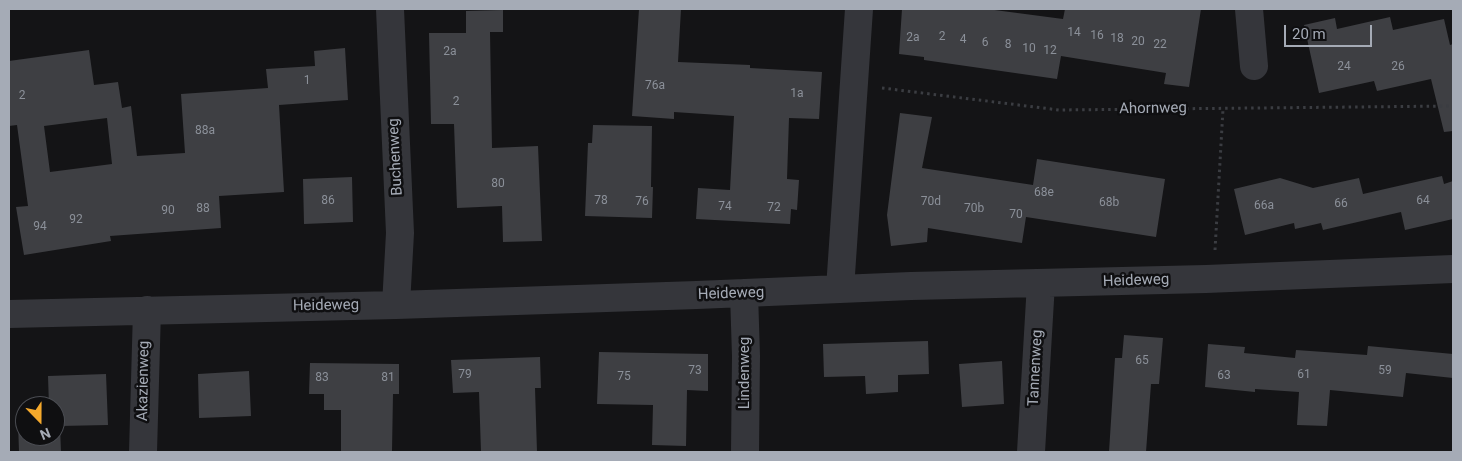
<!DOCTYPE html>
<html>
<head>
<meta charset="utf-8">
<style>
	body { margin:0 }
	#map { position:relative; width:1462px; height:461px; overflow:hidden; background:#141416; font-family:Roboto,sans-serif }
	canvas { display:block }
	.frame { position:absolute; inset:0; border:10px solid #a5abb6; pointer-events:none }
	.north { position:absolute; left:15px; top:396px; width:50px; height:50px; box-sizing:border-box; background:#0f0f11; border:1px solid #4b4d53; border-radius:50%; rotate:158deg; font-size:14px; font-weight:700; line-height:20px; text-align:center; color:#a5abb6 }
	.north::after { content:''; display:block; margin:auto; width:18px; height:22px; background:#f5a92c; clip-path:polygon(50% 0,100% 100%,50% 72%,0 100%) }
	.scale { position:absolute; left:1284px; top:25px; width:88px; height:22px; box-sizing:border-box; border:2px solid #a5abb6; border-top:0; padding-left:6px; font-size:15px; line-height:18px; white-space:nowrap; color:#a5abb6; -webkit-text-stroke:4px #0f0f11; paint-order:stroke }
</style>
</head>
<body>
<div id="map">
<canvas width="1462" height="461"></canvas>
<div class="frame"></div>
<div class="north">N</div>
<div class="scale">20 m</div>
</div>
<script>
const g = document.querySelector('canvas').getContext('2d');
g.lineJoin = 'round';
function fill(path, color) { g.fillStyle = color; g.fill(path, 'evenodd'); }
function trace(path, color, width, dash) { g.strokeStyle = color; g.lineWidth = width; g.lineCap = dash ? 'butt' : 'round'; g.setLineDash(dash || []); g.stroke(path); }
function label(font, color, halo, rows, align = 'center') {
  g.font = font + ' Roboto,sans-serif'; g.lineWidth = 5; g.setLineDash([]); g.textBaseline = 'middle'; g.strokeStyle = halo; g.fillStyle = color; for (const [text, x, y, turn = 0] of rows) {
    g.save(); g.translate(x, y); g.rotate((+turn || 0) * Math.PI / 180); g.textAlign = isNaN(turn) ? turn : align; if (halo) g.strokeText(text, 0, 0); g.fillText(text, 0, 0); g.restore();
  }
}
const building = new Path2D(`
	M639 9H681L678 62 750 65V68L822 72 819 119 789 118 787 179 799 180 797 210 791 209 790 224 696 219 698 188 730 190 734 116 674 112V119L632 116Z
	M902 9H987L1063 19 1065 9H1201L1189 87 1164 84 1166 73 1061 56 1057 79 924 60V57L899 54Z
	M503 10V32H490L492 148 538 146 542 241 503 242 502 206 457 208 454 124H431L429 33H466V11Z
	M1390 17 1393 30 1444 19 1450 45 1453 44V131L1444 132 1431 79 1377 91 1374 81 1319 93 1304 25 1335 18 1337 29Z
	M345 48 348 100 279 105 284 192 219 196 221 228 110 236 111 241 24 255 16 207 28 206 17 125 9 126V61L89 50 94 85 118 82 122 108 131 106 137 156 185 153 181 94 268 88 266 69 315 66 314 51ZM107 118 112 164 50 172 44 126Z
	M900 113 932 117 922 168 1033 185 1037 159 1165 179 1156 237 1026 217 1022 243 928 228 927 242 891 246 887 215Z
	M593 125 652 126 651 187H653L652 218 585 216 588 143H592Z
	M1442 176 1444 184 1453 181V219L1405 230 1401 212 1323 230 1321 223 1295 229 1294 223 1245 235 1234 189 1280 178 1313 188 1359 178 1363 194Z
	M352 177 353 222 304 224 303 179Z
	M1124 335 1163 338 1159 384H1151L1146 452H1109L1115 358H1122Z
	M928 341 929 374 898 375V392L866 394 865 376 824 377 823 344Z
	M1208 344 1245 347 1244 353 1295 358 1296 350 1367 355 1368 346 1453 354V378L1406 373 1403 397 1330 390 1327 426 1297 425 1299 392 1255 389V392L1205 387Z
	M599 352 708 354V391L687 390 686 446 652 445 653 405 597 404Z
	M540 357 541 388H535L537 452H481L479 392 453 393 451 360Z
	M1002 361 1004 404 962 407 959 364Z
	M310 363 399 364V394H393L392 451H367V452H341V410H324V394H309Z
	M249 371 251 416 199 418 198 374Z
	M106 374 108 425 60 426 61 452H19L18 422H25V436H55V406H49L48 376Z`);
const path = new Path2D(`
	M882 88 1059 110 1453 106
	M1215 250 1223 109`);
const street = new Path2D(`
	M390 9 400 233 396 305
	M1249 9 1254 66
	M840 289 859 9
	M744 293 746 356 745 452
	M9 314 396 305 697 295 911 286 1206 279 1453 269
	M143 452 147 310
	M1031 452 1041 283`);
const numberNames = [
	["14",1074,33],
	["16",1097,36],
	["2",942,37],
	["2a",913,38],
	["18",1117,39],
	["4",963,40],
	["20",1138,42],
	["6",985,43],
	["8",1008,45],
	["22",1160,45],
	["10",1029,49],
	["12",1050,51],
	["2a",450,52],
	["24",1344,67],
	["26",1398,67],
	["1",307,81],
	["76a",655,86],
	["1a",797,94],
	["2",22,96],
	["2",456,102],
	["88a",205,131],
	["80",498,184],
	["68e",1044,193],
	["86",328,201],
	["78",601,201],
	["64",1423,201],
	["76",642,202],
	["70d",931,202],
	["68b",1109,203],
	["66",1341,204],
	["66a",1264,206],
	["74",725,207],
	["72",774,208],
	["88",203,209],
	["70b",974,209],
	["90",168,211],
	["70",1016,215],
	["92",76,220],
	["94",40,227],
	["65",1142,361],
	["73",695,371],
	["59",1385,371],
	["79",465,375],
	["61",1304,375],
	["63",1224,376],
	["75",624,377],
	["83",322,378],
	["81",388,378]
];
const streetNames = [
	["Ahornweg",1153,109,-1],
	["Buchenweg",396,157,-93],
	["Heideweg",1136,281,-2],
	["Heideweg",731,294,-2],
	["Heideweg",326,306,-1],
	["Tannenweg",1036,368,-87],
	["Lindenweg",745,373,-90],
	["Akazienweg",144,381,-89]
];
fill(building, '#3e3f43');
trace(path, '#3b3d42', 3, [2.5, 4]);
trace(street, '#35363b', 28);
label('12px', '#8b9099', null, numberNames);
label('15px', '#a5abb6', '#0f0f11', streetNames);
</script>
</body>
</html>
